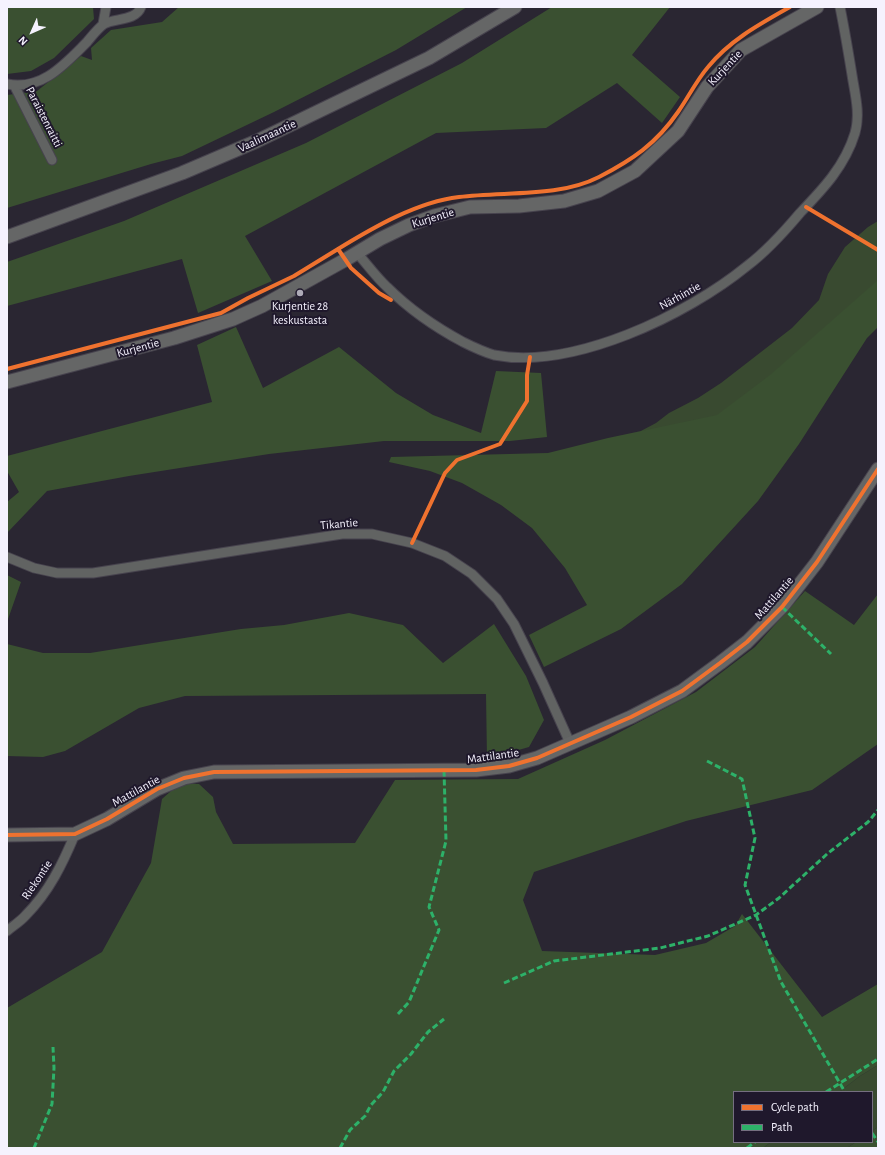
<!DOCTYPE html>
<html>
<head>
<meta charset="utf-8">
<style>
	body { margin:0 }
	#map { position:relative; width:885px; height:1155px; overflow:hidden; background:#2a2632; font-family:"Alegreya Sans",sans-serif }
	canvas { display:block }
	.frame { position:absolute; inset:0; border:8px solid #f5f2fe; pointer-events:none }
	.legend { position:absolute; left:733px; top:1091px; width:140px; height:52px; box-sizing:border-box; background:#1f182c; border:1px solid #756f80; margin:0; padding:5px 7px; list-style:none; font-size:12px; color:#f5f2fe }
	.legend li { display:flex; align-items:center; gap:8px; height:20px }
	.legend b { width:20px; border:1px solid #756f80 }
	.north { position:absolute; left:12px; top:12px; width:40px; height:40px; -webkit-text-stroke:3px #1f182c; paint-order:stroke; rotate:225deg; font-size:11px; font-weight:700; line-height:16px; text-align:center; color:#f5f2fe }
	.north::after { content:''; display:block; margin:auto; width:14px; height:18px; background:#f5f2fe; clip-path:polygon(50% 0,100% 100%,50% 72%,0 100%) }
</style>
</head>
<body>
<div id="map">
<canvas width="885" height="1155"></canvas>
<div class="frame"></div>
<ul class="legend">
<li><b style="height:5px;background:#ef722f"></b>Cycle path</li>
<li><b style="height:5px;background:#2db169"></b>Path</li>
</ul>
<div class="north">N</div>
</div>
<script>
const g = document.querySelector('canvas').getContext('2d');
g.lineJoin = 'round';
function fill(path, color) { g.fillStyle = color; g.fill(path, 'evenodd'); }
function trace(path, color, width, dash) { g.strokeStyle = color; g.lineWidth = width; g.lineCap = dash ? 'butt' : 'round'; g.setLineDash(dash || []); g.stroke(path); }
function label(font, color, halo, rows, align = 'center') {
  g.font = font + ' "Alegreya Sans",sans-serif'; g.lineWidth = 4; g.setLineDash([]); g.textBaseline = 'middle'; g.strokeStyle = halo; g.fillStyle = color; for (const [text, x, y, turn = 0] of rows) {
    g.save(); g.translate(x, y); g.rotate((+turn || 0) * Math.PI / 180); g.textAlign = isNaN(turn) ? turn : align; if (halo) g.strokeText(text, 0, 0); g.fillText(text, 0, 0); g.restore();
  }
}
const green = new Path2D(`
	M878 221V318L780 407 639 432 656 423 669 413 698 398 721 383 792 328 819 300 828 274 845 247 868 227Z
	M878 1065V1127L872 1131V1092H839L860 1076Z
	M771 1142H856L847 1148H763Z`);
const forest = new Path2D(`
	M7 7H93L94 19 54 58 31 71 7 74Z
	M179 7H467L396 50 274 112 182 156 151 164 7 208V95L37 91 81 56 92 60 91 48 111 30 162 22Z
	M552 7H670L632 55 680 97 662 123 617 83 546 128 436 133 245 236 272 281 198 313 182 259 7 306V262L124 221 306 143 462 63Z
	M878 280V327L867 338 799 444 758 501 682 584 621 629 544 667 529 635 587 605 565 568 532 528 501 505 462 483 430 471 389 462 391 457 548 453 608 438 717 415 770 375Z
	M236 327 263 388 339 347 396 393 433 415 481 433 496 371 541 373 547 437 510 441H384L269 454 129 476 47 491 7 533V502L19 492 7 471V456L212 402 197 345Z
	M7 575 21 582 7 622Z
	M805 591 854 625 878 594V744L812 790 686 821 534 872 523 900 542 951 655 955 706 943 735 926 742 914 822 1017 878 984V1065L860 1076 839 1092H734V1142H771L763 1148H7V1008L102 952 151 863 162 799 180 783 199 784 213 797 216 812 233 844 355 843 395 780 518 779 605 740 696 692 755 647Z
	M349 613 403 625 443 663 494 624 526 676 544 720 529 747 487 759 486 694 185 696 139 708 65 751 43 757 7 756V644L43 653H90L241 629 284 625Z
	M878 1127V1148H847L856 1142H872V1131Z`);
const street = new Path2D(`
	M103 24 106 7
	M7 84C42 91 65 64 87 42 92 36 98 28 104 24 115 18 136 21 141 7
	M14 85 52 160
	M357 253C367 264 376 277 387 287 409 309 435 327 463 342 473 347 484 352 494 355 573 370 687 315 747 266 767 251 784 232 800 213 823 189 845 166 855 133 860 116 856 98 853 81 849 56 845 32 840 7
	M7 557 34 568 57 573H93L342 534H372L412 543 445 556 472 574 497 599 514 624 543 683 570 743
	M7 931C13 926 21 921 26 915 49 892 63 863 75 834`);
const secondary = new Path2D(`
	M7 237 182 173 257 141 429 58 515 7
	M7 382 174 338 233 319 262 306 345 260 380 239 409 225 434 216 470 207 519 206 564 201 598 191 635 171 678 131 707 87 741 50 817 7
	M7 835 75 834 107 819 157 789 184 778 214 772 476 770 509 766 537 758 631 717 682 691 720 663 747 642 782 607 817 562 878 469`);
const quiet = new Path2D(`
	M782 607 831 654
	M707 761 742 779 755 838 745 885 781 982 845 1092
	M504 983 554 961 660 948 708 936 756 915 779 898 827 854 868 822 878 810
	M398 1014 409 1002 439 930 429 907 446 841 444 770
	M826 1092 878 1059
	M872 1133 878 1142
	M34 1148 52 1104 54 1068 53 1047
	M340 1148 350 1130 365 1116 371 1105 383 1092 394 1071 411 1054 428 1032 444 1019
	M747 1148 755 1142`);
const cycleway = new Path2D(`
	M806 207 878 250
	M391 300 379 293 351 268 338 249C374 227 417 202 459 197 504 191 558 198 599 177 632 160 656 144 678 112 688 98 696 81 708 67 730 40 760 24 790 7
	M7 369 221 313 248 298 294 276 338 249
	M412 543 445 473 457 460 500 444 527 401V375L530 357
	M7 835 75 834 107 819 157 789 184 778 214 772 476 770 509 766 537 758 631 717 682 691 720 663 747 642 782 607 817 562 878 469`);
const markers = [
	[300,293,4,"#aeabb7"]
];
const streetNames = [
	["Kurjentie",725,68,-47],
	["Paraistenraitti",44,117,63],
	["Vaalimaantie",267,136,-25],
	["Kurjentie",433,218,-17],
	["Närhintie",680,296,-29],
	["Kurjentie",138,348,-15],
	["Tikantie",339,524,-5],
	["Mattilantie",774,598,-49],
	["Mattilantie",493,756,-8],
	["Mattilantie",136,791,-29],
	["Riekontie",37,880,-56]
];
const poiNames = [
	["Kurjentie 28",300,306],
	["keskustasta",300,320]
];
fill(green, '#394a30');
fill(forest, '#3a5031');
trace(street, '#47434e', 11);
trace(secondary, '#47434e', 15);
trace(street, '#616362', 9);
trace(secondary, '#656666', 13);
trace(quiet, '#2db169', 3, [6, 3]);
trace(cycleway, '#ef722f', 4);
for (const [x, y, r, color] of markers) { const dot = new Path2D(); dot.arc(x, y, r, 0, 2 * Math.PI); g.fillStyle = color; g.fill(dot); trace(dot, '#1f182c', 1.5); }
label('12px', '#f5f2fe', '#1f182c', streetNames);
label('12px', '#f5f2fe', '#1f182c', poiNames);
</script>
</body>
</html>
